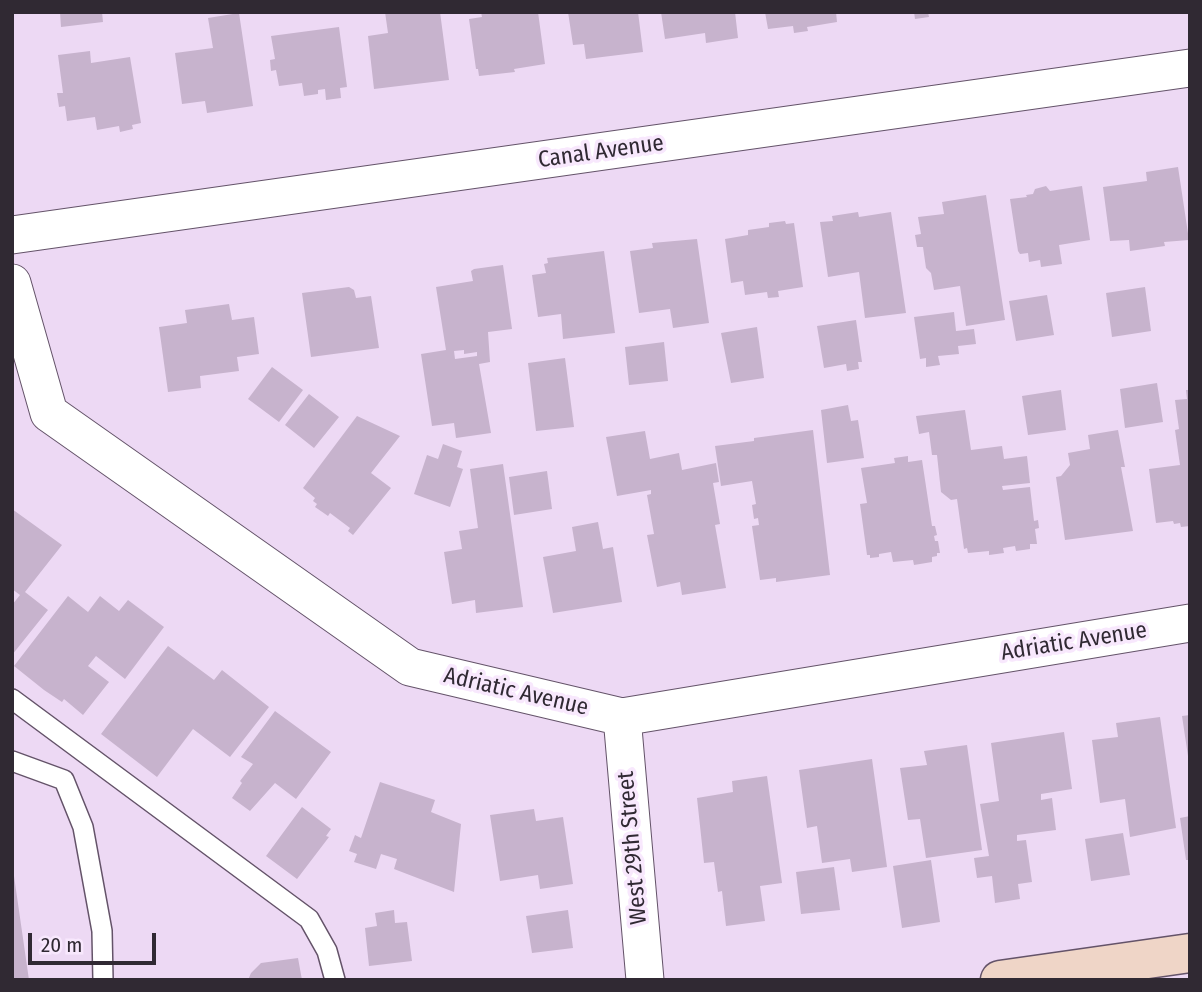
<!DOCTYPE html>
<html>
<head>
<meta charset="utf-8">
<style>
	body { margin:0 }
	#map { position:relative; width:1202px; height:992px; overflow:hidden; background:#edd9f4; font-family:"Fira Sans Condensed",sans-serif }
	canvas { display:block }
	.frame { position:absolute; inset:0; border:14px solid #302933; pointer-events:none }
	.scale { position:absolute; left:28px; top:933px; width:128px; height:32px; box-sizing:border-box; border:4px solid #302933; border-top:0; padding-left:9px; font-size:21px; line-height:24px; white-space:nowrap; color:#302933; -webkit-text-stroke:5px #f8e8fd; paint-order:stroke }
</style>
</head>
<body>
<div id="map">
<canvas width="1202" height="992"></canvas>
<div class="frame"></div>
<div class="scale">20 m</div>
</div>
<script>
const g = document.querySelector('canvas').getContext('2d');
g.lineJoin = 'round';
function fill(path, color) { g.fillStyle = color; g.fill(path, 'evenodd'); }
function trace(path, color, width, dash) { g.strokeStyle = color; g.lineWidth = width; g.lineCap = dash ? 'butt' : 'round'; g.setLineDash(dash || []); g.stroke(path); }
function label(font, color, halo, rows, align = 'center') {
  g.font = font + ' "Fira Sans Condensed",sans-serif'; g.lineWidth = 7; g.setLineDash([]); g.textBaseline = 'middle'; g.strokeStyle = halo; g.fillStyle = color; for (const [text, x, y, turn = 0] of rows) {
    g.save(); g.translate(x, y); g.rotate((+turn || 0) * Math.PI / 180); g.textAlign = isNaN(turn) ? turn : align; if (halo) g.strokeText(text, 0, 0); g.fillText(text, 0, 0); g.restore();
  }
}
const building = new Path2D(`
	M60 12H102L103 22 61 27Z
	M385 12H440L449 80 374 89 368 36 388 33Z
	M481 12H538L545 64 514 69 515 72 479 76 478 69H476L469 19 482 17Z
	M568 12H638L643 52 586 59 584 44 573 45Z
	M661 12H735L738 38 706 43 705 33 665 39Z
	M765 12H836L837 22 807 27 808 31 794 33 793 26 768 29Z
	M914 12H928L929 17 915 19Z
	M239 13 253 106 207 113 205 101 182 104 175 53 213 48 208 18Z
	M339 27 347 87 340 88 341 98 326 100 325 89 318 90V94L304 96 302 83 279 86 276 70 271 71 270 60 275 59 271 36Z
	M90 51 91 63 130 57 141 123 132 125 133 129 120 132 119 126 97 130 95 117 67 121 65 106 59 107 57 93H63L58 55Z
	M1178 167 1189 240 1164 242 1165 246 1130 251 1129 240 1110 241 1103 187 1147 181 1146 172Z
	M1046 186 1050 191 1082 186 1090 240 1059 245 1062 264 1041 267 1040 260 1029 262 1028 253 1020 254 1018 251 1010 199 1027 197 1026 195 1033 194 1035 189Z
	M986 195 1005 320 966 326 960 286 934 290 931 273 926 268 923 247H917L915 235 921 234 918 217 944 214 942 202Z
	M858 212 859 217 891 212 906 313 865 318 859 272 828 277 820 222 833 221 832 216Z
	M785 221 786 224 794 223 803 287 778 291 779 297 768 298 767 292 745 295 743 281 731 283 725 239 748 235V230L769 227V223Z
	M697 239 709 323 673 328 670 309 639 313 630 251 653 248 652 243Z
	M604 251 615 333 563 339 561 314 538 317 532 275 546 273 544 264 548 263 547 258Z
	M503 265 512 329 488 332 490 362 479 364 491 433 456 438 454 423 432 426 421 354 446 350 436 287 473 281 471 271 474 269ZM464 350V354L477 352V356L455 359 454 351Z
	M349 287 354 290 356 298 371 296 379 348 311 357 302 293Z
	M1145 287 1151 331 1112 337 1106 293Z
	M1047 295 1054 335 1016 341 1009 301Z
	M229 304 232 320 254 317 259 354 237 357 239 371 200 376 201 388 168 392 159 327 187 323 185 310Z
	M954 312 956 331 974 329 976 344 958 346 959 354 938 356 940 365 926 367V358L920 359 914 317Z
	M856 320 862 362H858L859 369 847 371 846 364 824 368 817 326Z
	M757 327 764 378 731 383 721 333Z
	M664 342 668 381 629 385 625 347Z
	M565 358 574 427 536 431 528 363Z
	M272 367 303 390 279 422 248 399Z
	M1157 383 1163 422 1125 428 1120 389Z
	M1061 390 1066 430 1028 435 1022 396Z
	M1186 390H1190V526L1181 527 1180 523 1174 524 1173 521 1156 523 1149 469 1180 465 1175 430 1179 429 1175 400 1187 399Z
	M309 394 339 417 314 448 285 425Z
	M848 405 851 421 858 420 864 458 827 463 821 410Z
	M965 410 971 450 1002 446 1004 459 1027 456 1030 483 1002 486 1003 490 1030 487 1034 521 1038 520 1039 528 1035 529 1037 544H1030V549L1016 551 1015 546 1003 548 1004 553 989 555V551L968 553 967 548 964 549 957 499 951 500 941 492 937 455H932L929 432 919 434 916 416Z
	M357 416 400 436 371 473 391 488 353 535 348 531 350 528 330 513 328 516 315 507 317 504 313 501 315 498 303 488Z
	M813 430 830 575 776 582V578L760 580 752 526 759 525 758 518 754 519 752 505 756 504 752 481 721 486 715 446 754 441V438Z
	M1118 430 1125 467H1121L1133 531 1065 540 1056 477 1061 476 1070 465 1068 453 1090 449 1088 435Z
	M645 431 650 459 679 453 682 470 716 463 719 482 713 483 720 524 715 525 726 588 682 595 680 582 657 587 647 535 654 534 647 495 651 494V490L617 496 606 437Z
	M443 444 462 451 457 467 463 469 450 507 414 494 427 455 438 459Z
	M908 456V462L922 460 932 526H935L937 535 934 536 935 541H938L940 553H937V556L932 557V562L914 565 913 560 893 562 891 552 879 554V557L870 558V555H867L860 504 867 503 861 468 895 463 894 458Z
	M503 464 523 607 476 613 475 600 452 604 444 552 462 549 459 531 478 528 470 469Z
	M547 471 552 509 514 515 509 477Z
	M12 509 62 545 25 592 48 610 12 655V605L20 595 12 589Z
	M598 522 603 549 613 547 622 602 553 613 543 557 576 551 572 527Z
	M68 596 88 612 100 596 119 611 128 600 164 627 125 679 96 656 88 666 109 682 83 715 64 699 62 702 44 690 14 666Z
	M168 646 214 680 222 670 269 707 230 757 193 729 157 777 101 734Z
	M275 711 331 752 296 799 275 783 250 811 232 798 242 783 240 781 253 764 241 757Z
	M1190 715V756H1188L1182 716Z
	M1160 717 1176 828 1130 837 1125 799 1100 803 1092 740 1118 737 1116 723Z
	M1064 732 1072 789 1041 794V800L1052 798 1056 830 1017 835V841L1026 840 1032 882 1018 884 1020 899 995 903 992 876 977 878 974 858 989 856 980 804 999 801 991 743Z
	M967 745 982 850 926 858 920 819 908 820 900 768 927 765 924 751Z
	M872 759 887 867 852 872 850 859 822 863 817 826 807 828 799 770Z
	M767 776 782 883 760 886 765 921 726 926 722 891 718 892 714 862 704 863 697 798 733 792 732 781Z
	M380 782 435 800 431 812 461 824 454 892 394 869 397 859 381 854 376 869 354 862 357 854 349 851 355 835 361 838Z
	M302 807 331 829 326 836 329 837 297 879 266 856Z
	M534 809 536 821 563 817 573 884 540 889 538 875 500 881 490 815Z
	M1190 816V860H1186L1180 818Z
	M1123 833 1130 875 1091 881 1085 839Z
	M931 860 940 922 902 928 893 866Z
	M834 867 840 910 801 914 796 872Z
	M12 876H14L29 980H12Z
	M394 910 395 923 407 922 412 961 369 966 365 928 377 926 375 913Z
	M568 910 573 948 532 953 526 916Z
	M298 958 302 980H248L251 973 261 963Z`);
const lane = new Path2D(`
	M12 699 309 919 327 951 335 980
	M12 761 64 780 83 827 102 931 103 980`);
const street = new Path2D(`
	M12 235 1190 68
	M12 283 49 413 410 667 622 717 1190 623
	M622 717 645 980`);
const secondary = new Path2D(`
	M1000 980 1190 953`);
const streetNames = [
	["Canal Avenue",601,152,-8],
	["Adriatic Avenue",1074,642,-9],
	["Adriatic Avenue",516,692,13],
	["West 29th Street",633,848,-95]
];
fill(building, '#c7b3cd');
trace(lane, '#645369', 22);
trace(street, '#645369', 39);
trace(secondary, '#645369', 41);
trace(lane, '#fff', 19);
trace(street, '#fff', 37);
trace(secondary, '#efd5c7', 38);
label('23px', '#302933', '#f8e8fd', streetNames);
</script>
</body>
</html>
